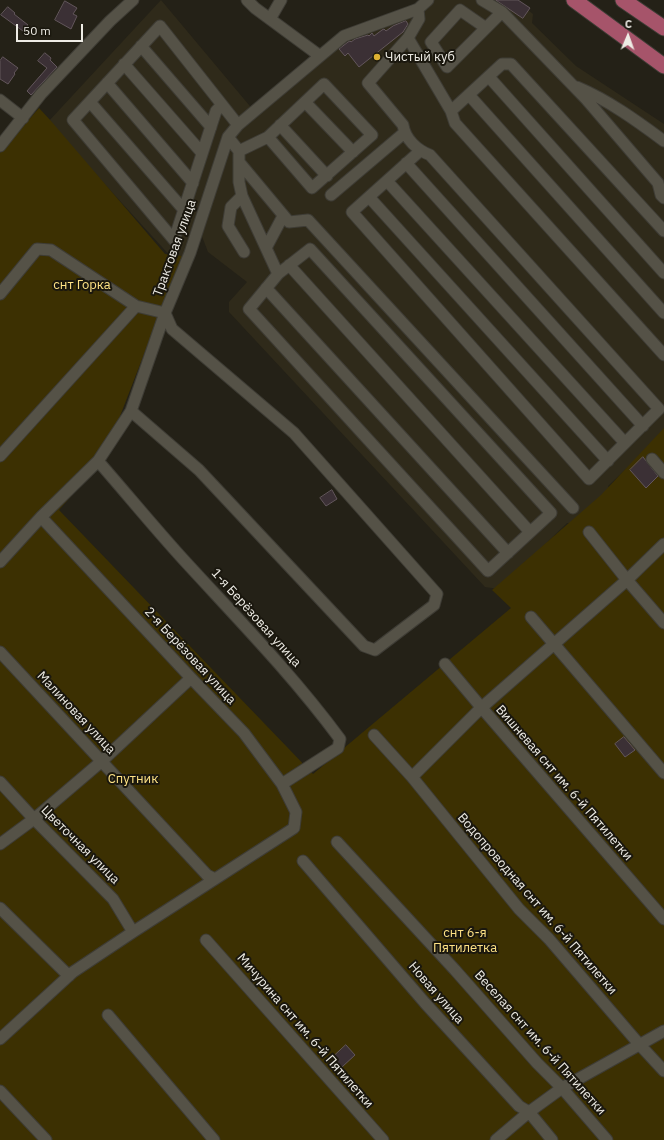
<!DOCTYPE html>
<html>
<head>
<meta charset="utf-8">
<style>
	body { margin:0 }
	#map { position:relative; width:664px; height:1140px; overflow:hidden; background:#242117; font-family:"IBM Plex Sans",sans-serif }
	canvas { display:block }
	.north { position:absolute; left:608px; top:16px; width:40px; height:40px; -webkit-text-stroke:3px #1a170e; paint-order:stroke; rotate:2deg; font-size:11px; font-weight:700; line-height:16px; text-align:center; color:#eeece5 }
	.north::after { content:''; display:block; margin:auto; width:14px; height:18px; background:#eeece5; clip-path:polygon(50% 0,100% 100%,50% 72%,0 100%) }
	.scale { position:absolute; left:16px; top:24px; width:67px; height:18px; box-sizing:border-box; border:2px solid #eeece5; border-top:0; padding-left:5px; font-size:12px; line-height:14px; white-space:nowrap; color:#eeece5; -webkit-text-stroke:3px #1a170e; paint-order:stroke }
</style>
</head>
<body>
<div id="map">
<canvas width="664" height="1140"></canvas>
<div class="north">С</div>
<div class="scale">50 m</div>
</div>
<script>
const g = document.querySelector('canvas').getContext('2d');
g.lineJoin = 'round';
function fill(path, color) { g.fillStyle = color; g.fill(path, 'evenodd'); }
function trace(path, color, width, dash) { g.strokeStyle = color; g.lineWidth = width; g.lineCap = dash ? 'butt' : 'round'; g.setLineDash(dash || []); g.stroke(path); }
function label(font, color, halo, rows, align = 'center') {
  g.font = font + ' "IBM Plex Sans",sans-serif'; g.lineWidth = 4; g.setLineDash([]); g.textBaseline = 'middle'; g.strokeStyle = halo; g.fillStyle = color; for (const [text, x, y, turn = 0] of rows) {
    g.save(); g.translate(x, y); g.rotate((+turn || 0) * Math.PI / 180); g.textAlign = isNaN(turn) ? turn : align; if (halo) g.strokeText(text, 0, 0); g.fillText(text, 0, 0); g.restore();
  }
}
const built = new Path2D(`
	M161 0 254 111 344 36 428 0H515L533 14 532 23 576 66 664 124V433L608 486 610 490 580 524 567 523 499 589 485 587 229 312V302L247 282 208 252 203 239 198 229 183 270 48 122Z`);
const green = new Path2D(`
	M39 108 51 121 165 254 182 256 103 460 59 510 313 774 511 608 492 590 601 495 664 428V1140H0V153Z`);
const building = new Path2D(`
	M496 0H518L530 8 523 18Z
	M65 1 77 8 73 14 77 16 71 29 55 20Z
	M8 7 15 13 14 14 28 25 23 31 1 15Z
	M406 21 408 24 403 32 359 67 348 53 345 56 339 49 348 42 350 41 351 42 355 39 368 35 369 36 372 33 374 36 382 30 384 29 386 31 393 26Z
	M45 53 51 58 50 60 57 67 31 95 27 91 47 68 38 61Z
	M3 57 18 68 14 73 15 74 8 84 0 79V61Z
	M643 457 658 476 646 488 630 470Z
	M332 490 337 499 326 506 320 498Z
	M624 737 635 750 625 757 615 744Z
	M346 1045 355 1055 342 1067 333 1057Z`);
const minor = new Path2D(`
	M247 0 255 8 320 56
	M482 0 502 12 586 99 658 183 661 195 664 198
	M418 9 419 19 408 38 451 111 455 123 664 355
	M270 19 281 0
	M486 28 460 10 431 42 447 67 502 12
	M408 38 368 83 403 125C405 139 417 150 430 155L659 409 589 479 352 212 420 151
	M141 46 211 127
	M124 64 202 153
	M489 77 664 273
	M107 83 193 183
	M577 87C608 100 637 121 664 141
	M469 95 664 313
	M0 100 23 118
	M90 102 184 210
	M305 102 353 152
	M222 105 216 111 174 240 73 120 160 26 238 125
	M451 111 502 64H511L664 231
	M280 125 327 176
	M228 137 239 151V182L242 196 278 274 249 309 488 571 551 513 310 249 278 274
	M0 146 41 94 110 21 133 0
	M239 151 268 137 324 84 372 135 312 188 268 137
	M239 162 289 222 308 220 573 508
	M406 163 643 426
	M387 181 625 443
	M331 195 404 133
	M242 196 231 207 228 226 244 252
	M369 197 608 461
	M266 248 283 216
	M289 265 530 532
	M266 288 508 553
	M0 294 37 249 51 250 136 306 165 313
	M131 411 199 470 364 646 375 650 434 605 437 594 294 433 172 329 165 313
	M0 456 136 306
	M652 459 664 473
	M98 461C126 493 153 526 182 558 236 617 292 674 340 739L338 748 282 784
	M589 532 627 580 664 623
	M0 562 41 517 98 461 131 411 165 313 190 253 228 137 238 125 344 36 418 9 428 0
	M531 617 664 773
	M0 652 207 875 215 879
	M445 664 481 707 664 919
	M374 735 412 777 519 909 549 939 639 1044 664 1071
	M412 777 481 708 627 580 664 544
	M0 782 34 819 113 899 133 932
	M337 842 455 970 537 1063 562 1088 607 1140
	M0 844 34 819 102 761 191 678
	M303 861 425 1003 519 1106 529 1112 552 1140
	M0 908 69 976
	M206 940 383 1140
	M108 1015 214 1140
	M0 1039 73 972 133 932 294 828 296 812 282 784 244 733 191 678 41 517
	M0 1091 46 1140
	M496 1140 529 1112 562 1088 664 1031`);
const major = new Path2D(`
	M574 0 664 66
	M623 0 664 28`);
const markers = [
	[377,57,4,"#deb133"]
];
const poiNames = [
	["Чистый куб",385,57]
];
const streetNames = [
	["Трактовая улица",175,248,-70],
	["1-я Берёзовая улица",256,618,48],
	["2-я Берёзовая улица",190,656,47],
	["Малиновая улица",76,713,47],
	["Вишневая снт им. 6-й Пятилетки",564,783,49],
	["Цветочная улица",80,845,45],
	["Водопроводная снт им. 6-й Пятилетки",537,904,49],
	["Новая улица",436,993,49],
	["Мичурина снт им. 6-й Пятилетки",305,1031,49],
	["Веселая снт им. 6-й Пятилетки",540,1043,48]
];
const parkNames = [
	["снт Горка",82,285],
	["Спутник",133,779],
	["снт 6-я",465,933],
	["Пятилетка",465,948]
];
fill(built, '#2f2a1a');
fill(green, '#3c3002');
fill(building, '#3b3035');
trace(building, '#62565b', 1);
trace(minor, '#3e3c35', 13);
trace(major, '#3e3c35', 17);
trace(minor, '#555247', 11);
trace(major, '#a6546a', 15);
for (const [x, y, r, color] of markers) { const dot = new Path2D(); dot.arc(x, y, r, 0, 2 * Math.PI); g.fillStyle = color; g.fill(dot); trace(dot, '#1a170e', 1.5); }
label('13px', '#eeece5', '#1a170e', poiNames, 'left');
label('13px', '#eeece5', '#1a170e', streetNames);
label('13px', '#fee285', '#1a170e', parkNames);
</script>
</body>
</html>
